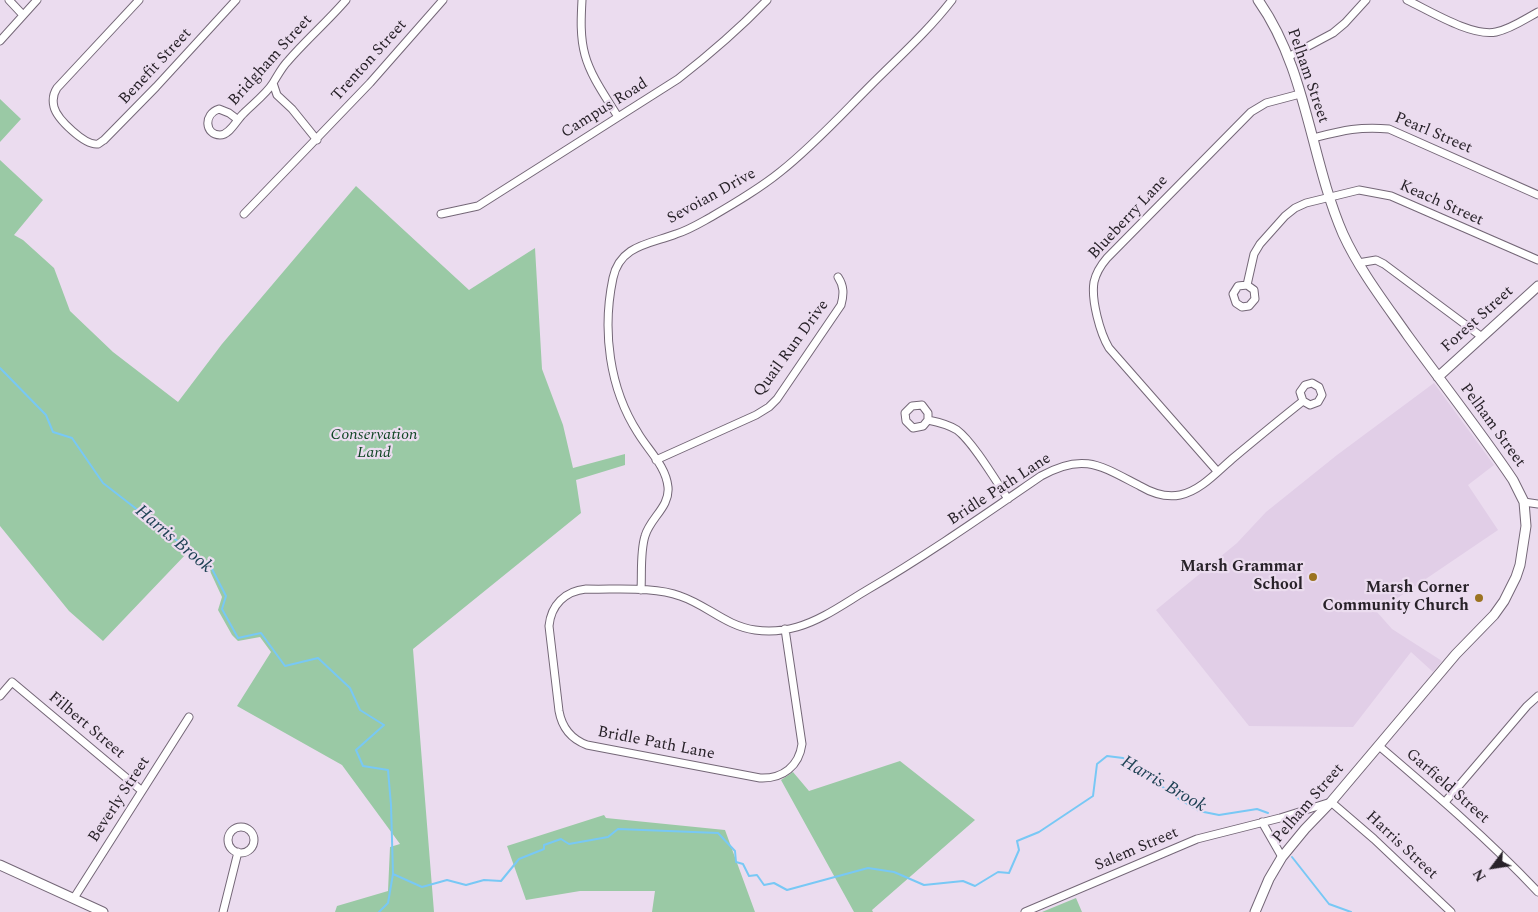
<!DOCTYPE html>
<html>
<head>
<meta charset="utf-8">
<style>
	body { margin:0 }
	#map { position:relative; width:1538px; height:912px; overflow:hidden; background:#ebdcef; font-family:Spectral,serif }
	canvas { display:block }
	.north { position:absolute; left:1468px; top:842px; width:50px; height:50px; -webkit-text-stroke:4px #ebdcef; paint-order:stroke; rotate:239deg; font-size:14px; font-weight:700; line-height:20px; text-align:center; color:#282229 }
	.north::after { content:''; display:block; margin:auto; width:18px; height:22px; background:#282229; clip-path:polygon(50% 0,100% 100%,50% 72%,0 100%) }
</style>
</head>
<body>
<div id="map">
<canvas width="1538" height="912"></canvas>
<div class="north">N</div>
</div>
<script>
const g = document.querySelector('canvas').getContext('2d');
g.lineJoin = 'round';
function fill(path, color) { g.fillStyle = color; g.fill(path, 'evenodd'); }
function trace(path, color, width, dash) { g.strokeStyle = color; g.lineWidth = width; g.lineCap = dash ? 'butt' : 'round'; g.setLineDash(dash || []); g.stroke(path); }
function label(font, color, halo, rows, align = 'center') {
  g.font = font + ' Spectral,serif'; g.lineWidth = 4.5; g.setLineDash([]); g.textBaseline = 'middle'; g.strokeStyle = halo; g.fillStyle = color; for (const [text, x, y, turn = 0] of rows) {
    g.save(); g.translate(x, y); g.rotate((+turn || 0) * Math.PI / 180); g.textAlign = isNaN(turn) ? turn : align; if (halo) g.strokeText(text, 0, 0); g.fillText(text, 0, 0); g.restore();
  }
}
const built = new Path2D(`
	M1434 383 1494 465 1468 485 1498 530 1377 612 1392 629 1442 661 1433 672 1411 652 1353 727 1249 726 1156 610 1237 543 1266 512 1337 455Z`);
const green = new Path2D(`
	M0 99 21 119 0 142Z
	M0 160 43 200 14 235 23 240 54 268 70 311 113 352 178 402 222 344 356 186 469 290 535 248 542 369 563 425 573 468 625 454V465L576 480 581 513 413 649 434 912H335L337 906 388 891 390 847 400 844 342 765 237 706 271 652 260 637 238 641 232 635 218 610 222 597 209 569 187 553 103 641 69 611 0 526Z
	M900 761 975 820 872 910 873 912H854L781 780 793 772 809 791Z
	M604 815 606 818 725 830 755 912H652L655 891H580L526 900 507 846Z
	M1076 898 1082 912H1042Z`);
const stream = new Path2D(`
	M0 368 46 415 53 432 72 438 103 483 211 567 226 596 222 609 238 638 261 633 285 666 318 658 350 688 360 710 384 725 356 750 363 766 388 770 391 805 393 874 422 887 447 880 466 885 484 880 501 881 519 859 544 849V845L561 839 569 844 608 837 618 829 718 833 735 851 736 862 743 864 749 876 757 875 764 885 774 883 787 890 868 868 894 872 924 885 963 881 975 886 998 872 1009 873 1019 850 1017 841 1039 832 1093 796 1097 764 1107 756 1123 758 1179 799 1199 811 1219 815 1257 809 1268 813
	M1292 857 1329 904 1351 912
	M379 912 388 903 393 874`);
const minor = new Path2D(`
	M9 0 23 15
	M139 0 57 88C53 94 52 99 54 107 57 119 85 146 98 144 100 143 102 141 104 140L156 87 236 0
	M582 0C581 18 580 37 585 55 591 77 606 97 618 117
	M1407 0C1430 11 1472 37 1496 32 1511 29 1525 19 1538 12
	M0 41 37 0
	M1288 57 1333 33 1345 23 1366 0
	M273 83 277 95 292 109 317 140
	M237 119 229 113 219 109C203 114 205 135 220 135 230 135 237 119 244 113 253 104 267 93 273 83 278 75 282 67 288 61 306 40 328 21 346 0
	M1313 138C1341 131 1359 126 1389 129L1538 195
	M244 214 370 83 443 0
	M441 214 478 206 678 79C710 54 739 29 767 0
	M1358 263 1376 260 1384 264 1482 337
	M1247 285 1238 286 1233 294 1236 303 1242 307 1249 306 1255 299 1254 290 1247 285 1254 254 1260 244 1285 216 1295 208 1306 203 1359 190 1391 196 1538 260
	M928 420V413L922 405 912 406 905 413 906 421 913 428 923 426 928 420C938 422 949 425 957 430 973 442 996 481 1008 499
	M656 460 756 415 769 407 777 399 841 305C844 294 844 286 838 277
	M1217 471 1109 348C1100 333 1091 300 1094 282 1096 273 1101 265 1107 258L1251 112 1266 103 1300 94
	M1524 502 1538 504
	M641 590C642 573 640 552 645 536 650 518 670 507 668 487 666 466 648 450 638 433 609 388 602 330 613 278 620 245 650 244 676 234 689 230 700 223 711 217 735 203 759 189 780 172 813 146 842 114 871 85 899 57 928 31 952 0
	M785 629 802 744C799 766 783 779 760 778L587 745C571 739 562 728 559 711L549 626C551 605 565 591 586 589 613 590 655 586 680 596 707 605 726 626 755 630 769 632 783 631 797 627 822 620 845 603 867 590 927 555 984 515 1041 476 1084 452 1101 466 1140 486 1152 493 1165 498 1180 495 1200 491 1217 472 1232 459 1256 439 1279 420 1303 401L1300 392 1305 385 1312 383 1319 387 1322 395 1318 402 1310 405 1303 401
	M0 696 12 682 142 791
	M1379 746C1434 793 1488 839 1538 892
	M1445 802 1527 706 1538 696
	M1262 822 1282 857
	M228 840a13 13 0 1 1 26 0a13 13 0 1 1-26 0Z
	M74 898 189 717
	M223 912 238 852
	M1025 912 1197 839 1280 818 1331 802 1374 839 1451 912`);
const tertiary = new Path2D(`
	M1438 377 1538 286
	M0 865 103 912
	M1255 912 1269 879 1282 857 1305 829 1331 802 1456 654 1494 615 1504 601 1516 577 1520 565 1526 526 1524 502 1513 480C1480 431 1443 384 1408 336 1385 303 1360 271 1343 234 1310 158 1307 69 1258 0`);
const markers = [
	[1313,577,5,"#9b7320"],
	[1479,598,5,"#9b7320"]
];
const streetNames = [
	["Bridgham Street",271,61,-48],
	["Trenton Street",370,61,-48],
	["Benefit Street",156,67,-47],
	["Pelham Street",1307,76,71],
	["Campus Road",605,109,-32],
	["Pearl Street",1433,134,23],
	["Sevoian Drive",712,197,-29],
	["Keach Street",1441,204,24],
	["Blueberry Lane",1129,218,-47],
	["Forest Street",1478,320,-42],
	["Quail Run Drive",792,349,-54],
	["Pelham Street",1492,426,54],
	["Bridle Path Lane",1000,490,-33],
	["Filbert Street",86,726,40],
	["Bridle Path Lane",656,744,11],
	["Garfield Street",1447,787,41],
	["Beverly Street",120,800,-57],
	["Pelham Street",1309,804,-49],
	["Harris Street",1401,846,43],
	["Salem Street",1137,850,-23]
];
const parkNames = [
	["Conservation",374,436],
	["Land",374,454]
];
const poiNames = [
	["Marsh Grammar",1303,568],
	["School",1303,586],
	["Marsh Corner",1469,589],
	["Community Church",1469,607]
];
const waterNames = [
	["Harris Brook",173,540,40],
	["Harris Brook",1163,785,30]
];
fill(built, '#e1cee7');
fill(green, '#9ac9a5');
trace(stream, '#78c8f5', 2);
trace(minor, '#746777', 9);
trace(tertiary, '#746777', 11);
trace(minor, '#fff', 7);
trace(tertiary, '#fff', 9);
for (const [x, y, r, color] of markers) { const dot = new Path2D(); dot.arc(x, y, r, 0, 2 * Math.PI); g.fillStyle = color; g.fill(dot); trace(dot, '#ebdcef', 2); }
label('16px', '#282229', '#ebdcef', streetNames);
label('italic 16px', '#104524', '#ebdcef', parkNames);
label('bold 16px', '#282229', '#ebdcef', poiNames, 'right');
label('italic 18px', '#1f4255', '#ebdcef', waterNames);
</script>
</body>
</html>
